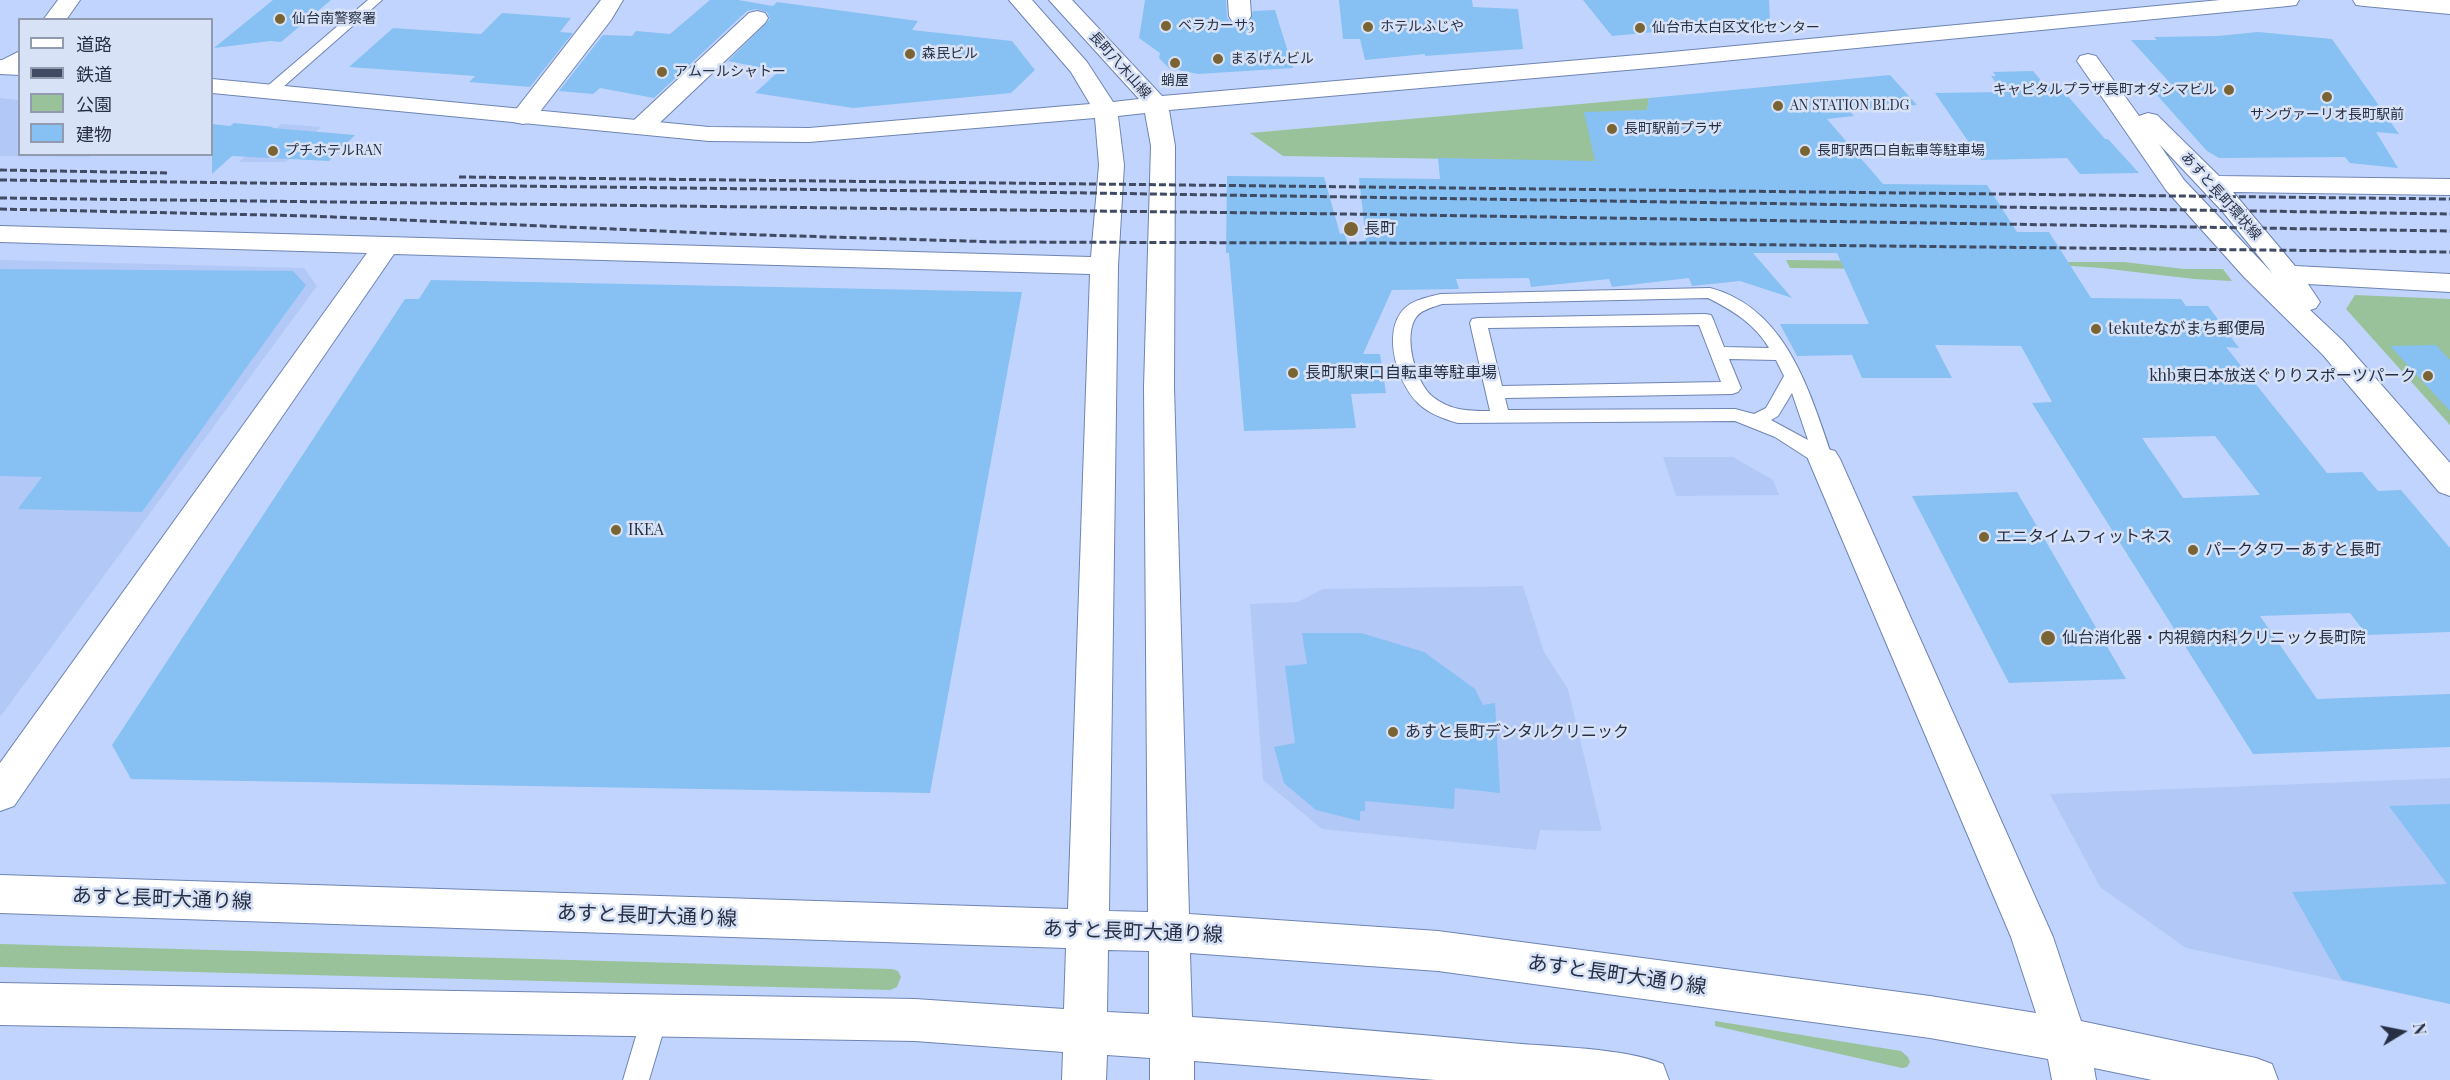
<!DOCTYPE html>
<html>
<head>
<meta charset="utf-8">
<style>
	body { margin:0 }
	#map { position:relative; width:2450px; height:1080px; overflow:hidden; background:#c1d4fe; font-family:"Playfair Display","Noto Sans JP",serif }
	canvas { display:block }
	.legend { position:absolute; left:18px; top:18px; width:195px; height:138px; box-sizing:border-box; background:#d8e2f7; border:2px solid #919aaf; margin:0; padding:8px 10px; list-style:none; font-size:18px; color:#262f43 }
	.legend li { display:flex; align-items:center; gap:12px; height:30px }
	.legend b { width:30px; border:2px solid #919aaf }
	.north { position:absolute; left:2372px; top:1002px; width:60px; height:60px; -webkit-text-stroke:4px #d8e2f7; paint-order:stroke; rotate:80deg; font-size:16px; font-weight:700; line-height:24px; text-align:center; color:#262f43 }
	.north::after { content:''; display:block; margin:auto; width:21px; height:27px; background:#262f43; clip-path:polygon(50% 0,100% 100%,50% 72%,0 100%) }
</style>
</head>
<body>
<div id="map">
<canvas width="2450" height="1080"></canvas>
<ul class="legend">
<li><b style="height:8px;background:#fff"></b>道路</li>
<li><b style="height:8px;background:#404b63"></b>鉄道</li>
<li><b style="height:16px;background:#99c29a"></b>公園</li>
<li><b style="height:16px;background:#87c0f2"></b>建物</li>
</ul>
<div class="north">N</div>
</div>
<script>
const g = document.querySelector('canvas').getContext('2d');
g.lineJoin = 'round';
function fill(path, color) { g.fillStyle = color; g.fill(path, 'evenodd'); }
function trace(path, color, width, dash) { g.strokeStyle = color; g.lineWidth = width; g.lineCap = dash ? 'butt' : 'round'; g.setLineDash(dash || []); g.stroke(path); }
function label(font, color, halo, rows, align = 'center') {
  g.font = font + ' "Playfair Display","Noto Sans JP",serif'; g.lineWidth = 5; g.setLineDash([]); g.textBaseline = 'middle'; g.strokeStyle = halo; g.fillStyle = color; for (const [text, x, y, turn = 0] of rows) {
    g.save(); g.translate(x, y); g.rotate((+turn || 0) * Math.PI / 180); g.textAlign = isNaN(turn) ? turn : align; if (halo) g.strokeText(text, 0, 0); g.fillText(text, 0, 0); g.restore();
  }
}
const built = new Path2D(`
	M0 98 19 100 20 154 92 155 89 157 0 156Z
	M281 124 321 127 286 162H239Z
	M0 260 304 268 317 286 0 717Z
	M1663 457H1733L1773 480 1779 495 1676 496Z
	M1523 586 1544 652 1568 689 1602 831 1540 830 1536 850 1322 829 1263 780 1250 604 1298 602 1323 589Z
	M2450 778V1004L2186 948 2100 887 2050 794Z`);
const green = new Path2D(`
	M1649 98 1643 141 1626 162 1283 156 1250 133Z
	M1786 260 1877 261 1881 269 1790 268Z
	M2014 262H2124L2184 269H2223L2232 281 2194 279 2101 268Z
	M2355 295 2450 299V425L2346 309Z
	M0 944 892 969 898 971 901 977 897 987 890 990 0 967Z
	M1715 1021 1901 1051 1908 1057 1910 1062 1907 1067 1902 1068 1715 1026Z`);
const building = new Path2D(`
	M273 0H331L281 42 270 41 214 48Z
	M710 0H738L773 6 777 2 918 21 912 30 1012 41 1035 70 1011 93 853 108 755 93 779 71 728 61 770 19 767 12 756 9 747 11 654 98 600 88 593 94 559 91 603 35 632 36 636 31 670 34Z
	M1145 0H1226L1227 17 1231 23 1239 25 1250 22 1253 11 1275 10 1293 68 1198 74 1169 68 1159 58 1160 53 1139 38Z
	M1339 0H1472L1473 7 1518 9 1523 49 1425 56V54L1365 60 1360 39H1343Z
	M1583 0H1769L1770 21 1612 36Z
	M502 13 571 18 560 32 573 33 530 87 469 82 475 76 349 67 393 28 481 34Z
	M2258 32 2332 39 2399 134 2376 132 2398 168 2350 163 2345 157 2219 158 2207 151 2147 84H2171L2131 40H2157L2154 37 2218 36Z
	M2033 71 2046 86H2059L2105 139H2108L2139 173 2080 174 2067 158 1981 160 1935 93 2003 92 1991 76H1996L1993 72Z
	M1890 75 1917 105 1849 111 1854 116 1827 119 1883 184 1987 185 2017 232H2049L2091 298 2181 299 2186 306H2208L2239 348 2226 347 2327 473 2362 472 2378 491 2401 490 2450 548V632L2367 635 2350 613 2260 616 2317 699 2450 694V747L2253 754 2032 403 2052 402 2021 346 1935 345 1952 378H1862L1852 355 1797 356 1780 324H1869L1837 253H1753L1792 298 1740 281 1692 286 1689 278 1612 287 1609 279 1531 287 1529 278 1456 279 1459 289 1392 290 1363 354H1380L1386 393 1351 394 1356 428 1244 431 1229 253H1226L1227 176 1324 177 1340 234 1344 233 1348 244 1366 240 1359 178 1440 179 1438 158 1595 161 1584 112 1647 110 1649 98ZM2215 436 2260 495 2183 498 2142 438Z
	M234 123 274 127 272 128 355 135 329 161 232 156 212 174V124L230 126Z
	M0 269 293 271 306 285 142 512 18 509 42 477 0 476Z
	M431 280 1022 292 930 793 131 779 112 745 405 299H419Z
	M2436 345 2450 360V411L2390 346Z
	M2017 492 2126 679 2009 683 1912 496Z
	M1302 633H1361L1424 652 1475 689 1483 705 1495 703 1500 793 1455 788 1454 809 1365 801V811H1360V821L1316 810 1284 783 1274 747 1295 743 1285 666 1307 664Z
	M2450 804V1004L2342 980 2292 892 2447 884 2389 806Z`);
const lane = new Path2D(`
	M368 0H382L274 95H264L262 92 264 89Z
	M1710 288C1787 308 1810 393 1833 459L1831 464 1824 466 1817 464 1775 437 1735 421 1458 423C1444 419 1427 413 1417 402 1396 381 1379 324 1410 304 1419 299 1431 296 1441 294ZM1708 298C1732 310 1755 324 1769 348L1724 347 1713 319 1711 315 1705 314 1478 318 1472 319 1470 323 1490 411C1469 411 1451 411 1433 397 1415 383 1402 334 1417 316 1423 309 1434 307 1442 304ZM1699 325 1721 382 1502 386 1488 328ZM1729 359 1776 360 1784 376 1766 408 1754 414 1735 409 1508 410 1505 398 1732 394 1738 392 1741 388ZM1792 393 1808 440 1771 420 1778 416Z
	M655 1003 664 1007 668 1016 649 1080H623L642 1016 646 1007Z`);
const street = new Path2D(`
	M58 0H80L66 20H43Z
	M601 0H623L611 20 532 122 523 124 514 122 511 117 514 112Z
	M1228 0H1250L1251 16 1248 21 1240 23 1232 21 1229 16Z
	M757 11 765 13 768 18 765 23 650 132 641 134 632 132 629 127 632 122 749 13Z
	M20 51V69L7 74 0 72V61Z`);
const secondary = new Path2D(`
	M1009 0H1032L1087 62 1113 102 1139 99 1049 0H1072L1162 96 1661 53 2220 0H2299L2296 5 2288 6 1661 67 1169 110 1175 146 1174 387 1189 914 1438 931 1930 996 2036 1013 2011 937 1808 459 1813 451 1824 448 1835 451 1840 459 2053 937 2081 1021 2256 1058 2272 1064 2278 1080H2152L2094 1068 2096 1080H2052L2048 1059 1930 1038 1438 971 1190 953 1192 1017C1298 1024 1404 1033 1510 1043 1554 1047 1624 1048 1663 1064L1669 1080H1436L1194 1061V1080H1150V1058L1107 1055 1106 1080H1062L1063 1052 915 1041 0 1025V983L915 999 1064 1009 1066 948 0 913V875L1068 909 1090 274 394 254 14 806 0 811V763L367 253 0 242V226L1091 257 1099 165 1095 118 809 142 709 141 212 93V79L709 127 809 128 1090 104 1071 72ZM1145 113 1151 146 1144 387 1148 912 1109 911 1118 266 1124 165 1118 116ZM1108 950 1149 951V1014L1107 1012Z
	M2353 0H2450V14L2364 6 2356 5Z
	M2088 54 2096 56 2139 116 2148 113 2157 115 2219 176 2450 179V195L2233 192 2295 266 2450 274V292L2308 284 2320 302 2316 308 2310 310 2343 341 2450 463V496L2439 492 2323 355 2244 277 2166 190 2077 61 2080 56ZM2159 144 2223 212 2273 274 2184 180Z
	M0 60 20 61V75L0 74Z`);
const rail = new Path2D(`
	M0 170 168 173
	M459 177 2450 199
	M0 180 1025 192 2450 214
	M0 198 1348 214 2450 231
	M0 209 310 216 730 234 998 242 1696 244 2450 252`);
const markers = [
	[280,19,6,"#7a6434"],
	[1166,26,6,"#7a6434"],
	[1368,27,6,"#7a6434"],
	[1640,28,6,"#7a6434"],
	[910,54,6,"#7a6434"],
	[1218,59,6,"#7a6434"],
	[1175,63,6,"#7a6434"],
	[662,72,6,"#7a6434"],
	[2229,90,6,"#7a6434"],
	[2327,97,6,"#7a6434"],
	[1778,106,6,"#7a6434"],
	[1612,129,6,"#7a6434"],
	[273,151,6,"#7a6434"],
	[1805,151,6,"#7a6434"],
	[1351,229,8,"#7a6434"],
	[2096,329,6,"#7a6434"],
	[1293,373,6,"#7a6434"],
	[2428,376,6,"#7a6434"],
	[616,530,6,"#7a6434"],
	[1984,537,6,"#7a6434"],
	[2193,550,6,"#7a6434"],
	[2048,638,8,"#7a6434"],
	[1393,732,6,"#7a6434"]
];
const farPoinames = [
	["仙台南警察署",292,19],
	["ベラカーサ3",1178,26],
	["ホテルふじや",1380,27],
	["仙台市太白区文化センター",1652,28],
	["森民ビル",922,54],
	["まるげんビル",1230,59],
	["アムールシャトー",674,72],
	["蛸屋",1175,81,"center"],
	["キャピタルプラザ長町オダシマビル",2217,90,"right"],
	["AN STATION BLDG",1790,106],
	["サンヴァーリオ長町駅前",2327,115,"center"],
	["長町駅前プラザ",1624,129],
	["プチホテルRAN",285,151],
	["長町駅西口自転車等駐車場",1817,151]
];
const farStreetnames = [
	["長町八木山線",1120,65,48],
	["あすと長町環状線",2221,196,48]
];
const poiNames = [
	["長町",1364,229],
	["tekuteながまち郵便局",2108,329],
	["長町駅東口自転車等駐車場",1305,373],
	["khb東日本放送ぐりりスポーツパーク",2416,376,"right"],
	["IKEA",628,530],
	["エニタイムフィットネス",1996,537],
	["パークタワーあすと長町",2205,550],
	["仙台消化器・内視鏡内科クリニック長町院",2062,638],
	["あすと長町デンタルクリニック",1405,732]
];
const nearStreetnames = [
	["あすと長町大通り線",162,899,2],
	["あすと長町大通り線",647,916,2],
	["あすと長町大通り線",1133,932,2],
	["あすと長町大通り線",1617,975,8]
];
fill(built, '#b2c8f6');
fill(green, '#99c29a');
fill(building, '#87c0f2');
trace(lane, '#6f84b4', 2);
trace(street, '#6f84b4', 2);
trace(secondary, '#6f84b4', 2);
fill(lane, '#fff');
fill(street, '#fff');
fill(secondary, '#fff');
trace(rail, '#404b63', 3, [7, 3]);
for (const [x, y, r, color] of markers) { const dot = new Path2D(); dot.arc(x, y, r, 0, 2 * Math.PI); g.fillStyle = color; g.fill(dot); trace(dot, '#d8e2f7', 2); }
label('14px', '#262f43', '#d8e2f7', farPoinames, 'left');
label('14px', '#262f43', '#d8e2f7', farStreetnames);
label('16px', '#262f43', '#d8e2f7', poiNames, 'left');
label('20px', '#262f43', '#d8e2f7', nearStreetnames);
</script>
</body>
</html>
